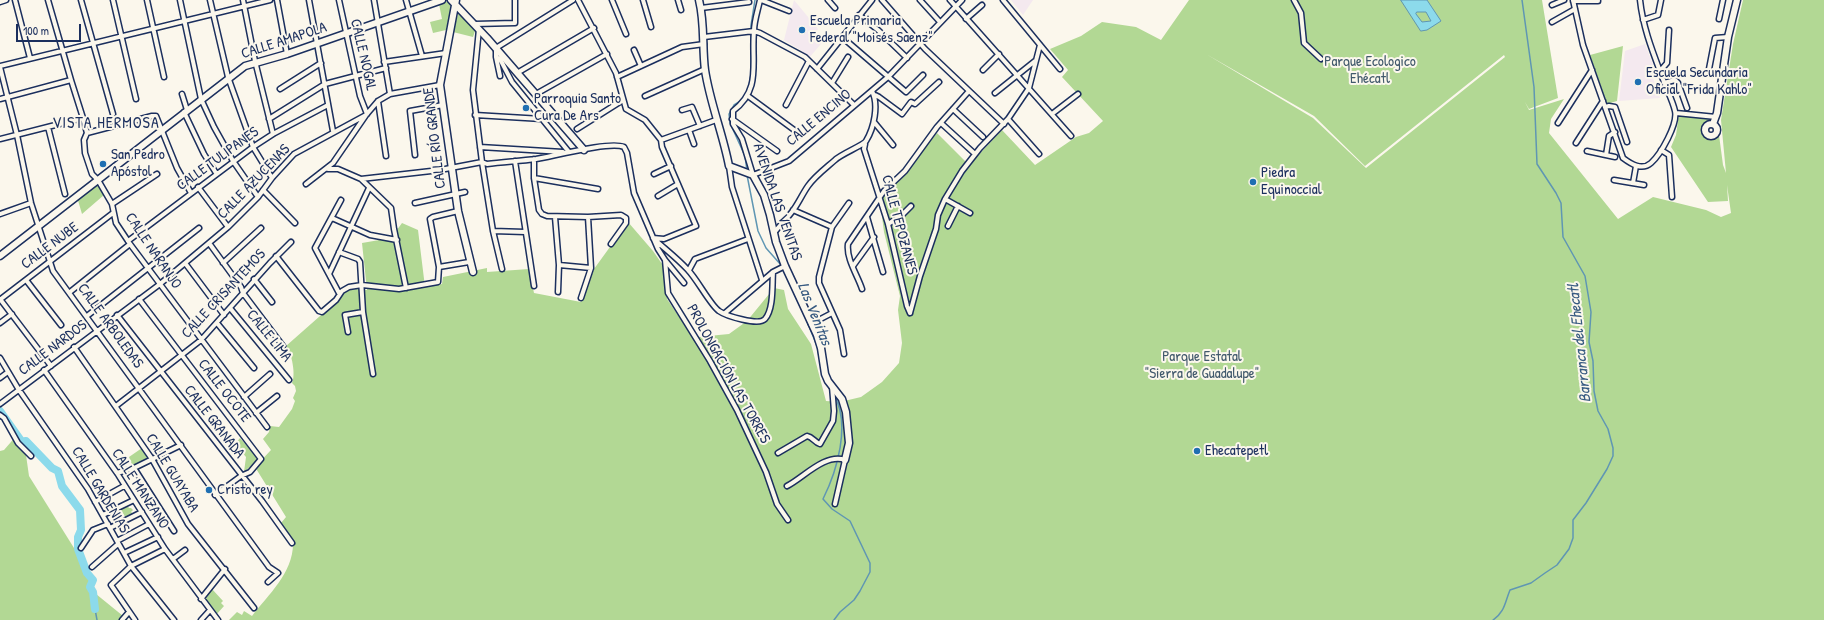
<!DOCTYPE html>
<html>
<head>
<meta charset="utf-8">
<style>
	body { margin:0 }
	#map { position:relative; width:1824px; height:620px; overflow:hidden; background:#fbf7ec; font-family:"Patrick Hand",sans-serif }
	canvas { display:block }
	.scale { position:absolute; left:16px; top:24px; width:65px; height:18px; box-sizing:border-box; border:2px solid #1b2f5e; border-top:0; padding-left:5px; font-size:12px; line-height:14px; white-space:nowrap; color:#1b2f5e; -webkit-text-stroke:3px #fbf7ec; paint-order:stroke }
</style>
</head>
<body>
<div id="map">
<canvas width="1824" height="620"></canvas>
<div class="scale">100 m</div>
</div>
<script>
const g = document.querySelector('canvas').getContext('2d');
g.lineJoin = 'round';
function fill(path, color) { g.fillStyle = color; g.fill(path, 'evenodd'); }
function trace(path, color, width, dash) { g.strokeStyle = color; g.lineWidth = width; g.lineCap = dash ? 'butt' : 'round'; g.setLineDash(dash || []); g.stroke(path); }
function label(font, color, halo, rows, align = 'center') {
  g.font = font + ' "Patrick Hand",sans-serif'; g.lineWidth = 4; g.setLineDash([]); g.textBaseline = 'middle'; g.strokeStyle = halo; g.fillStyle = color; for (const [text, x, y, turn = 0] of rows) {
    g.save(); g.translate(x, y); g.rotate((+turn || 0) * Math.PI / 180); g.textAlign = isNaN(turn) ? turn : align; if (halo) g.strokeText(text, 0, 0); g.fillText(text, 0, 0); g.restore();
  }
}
const built = new Path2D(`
	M794 0 818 29 816 32 826 38 809 58 802 51 784 40Z
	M1011 0H1033L1023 15Z
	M1645 44 1653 65 1649 67 1660 98 1619 101 1625 51Z`);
const green = new Path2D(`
	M1189 0H1542L1558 98 1529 109 1525 102 1529 110 1564 99 1551 119 1549 133 1618 219 1653 197 1706 210 1721 217 1731 213 1727 185 1728 201 1708 202 1671 147 1676 135 1679 114 1712 117C1706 123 1699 126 1702 135L1707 139 1719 135 1723 165 1726 173 1721 120 1733 44 1743 0H1824V620H229L237 612 242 615 244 611 252 616C268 595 293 573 293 544 293 537 285 529 281 523L286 517 255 467 271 450 263 439 269 432 270 426 279 427 292 409 295 401 293 398 296 391 295 386 292 383C296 375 292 353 286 346L337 301 342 291 356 289 367 290 362 243 391 238 402 223 418 230 425 287 442 284 443 277 487 268V272L529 269 534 293 581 302 594 269 628 222 653 251 667 271V299L690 333 698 337 729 334 747 321 774 288 784 290 788 309 811 344 826 401 840 402 861 397 882 382 899 363 902 343 898 310 900 296 884 232 880 201 937 133 969 165 1002 130 1035 165 1076 137 1089 133 1103 121 1062 77 1068 70 1050 49 1081 36 1102 22 1136 27 1161 40ZM1206 54 1314 116 1365 166 1504 55 1505 57 1366 168 1313 118Z
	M448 1 452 3 446 30 433 33 430 22 442 19 439 4Z
	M459 11 476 28 473 37 453 32Z
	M1623 46 1617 101 1607 104 1590 55Z
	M99 179 104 195 82 214 77 197Z
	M17 435 24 441 29 476 74 548 96 594 128 620H0V451L4 450Z
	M240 438 259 459 244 472 246 457 235 444Z
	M142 448 150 459 133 467 129 457Z
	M126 504 129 508H131L133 510 131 512 134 514 127 520 120 508Z
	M212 589 223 601 221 603 224 606 216 615 205 600Z`);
const water = new Path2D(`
	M1401 0H1427L1441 21 1427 30 1421 31ZM1417 12H1426L1431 21 1422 22 1416 14Z`);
const stream = new Path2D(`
	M749 86 751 74V25L755 0
	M742 100 734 105 729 114 730 123 745 156 747 171
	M747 175 758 231 766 248 781 265 790 283
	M800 304 817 346 822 371
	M95 609 97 620
	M834 620 840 612 854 600 860 591 870 572V563L850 521 832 509 823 499C837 471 851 424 834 395
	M1493 620C1505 612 1505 602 1510 590L1531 583 1545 573 1557 565 1569 549 1573 538V520L1586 503 1607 469 1613 456V448L1608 429 1598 411 1594 391 1593 361 1589 342 1591 312 1585 276 1563 237 1561 203 1556 193 1537 164 1534 87 1522 0`);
const river = new Path2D(`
	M0 411 22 442 26 441 52 468 58 471 62 486 80 510 81 530 78 537V549L87 573 93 580 90 587 93 592 95 609`);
const street = new Path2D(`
	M15 0 30 58
	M48 0 71 80 83 118 87 133 84 140 85 153 92 174 98 180 112 204 116 223 130 244 267 427
	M81 0 113 114
	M113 0 136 99
	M147 0 164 77
	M180 0 201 99 214 127 233 161 258 197
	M210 0 228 77 253 147 272 178
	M243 0 255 61 273 134
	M277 0 287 54
	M309 0 333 131
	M339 0 360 96 367 114
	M374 0 390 94
	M406 0 422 56
	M578 0 616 73 626 109 645 120 661 140 662 147 696 226 664 239 653 238
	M612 0 626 34
	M643 0 651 27
	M678 0 681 10
	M760 0C758 10 754 21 754 31 751 63 762 89 733 111V124L742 139 753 175 789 161 888 77 962 0
	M761 0 789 11
	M828 0 835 8
	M882 0 925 49 1004 124
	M920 0 940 22
	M950 0 1071 136
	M1003 0 1060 69
	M1294 0 1301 13 1304 43 1321 59
	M1573 0 1583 45 1623 158C1631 164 1642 171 1651 163 1661 154 1678 124 1675 111 1673 102 1668 92 1664 82 1654 55 1643 29 1640 0
	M1573 1H1598
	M0 2 6 0
	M1552 5 1564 0
	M701 8 749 2
	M859 15 878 30 907 58
	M966 19 982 5
	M1719 19 1723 0
	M1643 20 1658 15 1661 0
	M1552 22 1575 9
	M475 24 515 23V0
	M479 29 473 90 482 162 493 231 502 269
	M704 37 754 31 760 33 805 57 854 105
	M842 37 906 92 923 75
	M634 50 641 66
	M496 57 500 76
	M384 62 446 53
	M0 66 270 0
	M0 67 17 135 31 203 53 271 269 567
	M817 69 872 0
	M1709 69 1715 38 1728 37
	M983 70 999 54
	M1660 71 1667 63 1669 30
	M517 73 594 28
	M617 77 682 47 704 44
	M832 83 848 57
	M1664 83 1675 80 1678 83 1687 108
	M280 89 321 63
	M995 93 1035 61
	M182 94 187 110
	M536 94 607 54
	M875 95 879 97 902 114 911 102 915 104 939 82
	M645 96 705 69
	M748 96 801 135
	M0 99 71 80
	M378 101 386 156
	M786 105 809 61
	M1605 107 1609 106 1615 107 1627 142
	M953 109 983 137
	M682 110 692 107 700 126
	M184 112 204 154 216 173
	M1676 113 1716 117
	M1052 114 1078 94
	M475 115 542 119
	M269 119 325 84 386 68
	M732 119 777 151
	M1008 119 1039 154
	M874 122 893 145
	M941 123 975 154
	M1558 123 1592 70
	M48 127 65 194
	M577 129 623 100
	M689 130 694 144
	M87 133 152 116H156L177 168 191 193
	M0 139 83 118
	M661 140 716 120
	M1576 143 1603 101
	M865 144 864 149 888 224 907 306 910 313
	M480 147 563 152
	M1661 150 1669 155 1672 197
	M1587 151 1615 157
	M569 152 512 82 500 59 496 57V48L573 0
	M415 155 410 111 443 105
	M1606 155 1609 136 1615 132
	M534 159V178L539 210 542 214 547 216 588 217 621 215 626 218V223L611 244
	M515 161 534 286
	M729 166 732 187 762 280
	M328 169H338L361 179 440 170 482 162 487 164C503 162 520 161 536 159 554 156 610 141 624 147L627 153 634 193 658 249 665 260 668 293 710 361 737 410 766 472 777 504 788 520
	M654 174 671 166
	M534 178 598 189
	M361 179 391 208 394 229 406 288
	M1614 180 1644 185
	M1633 183 1636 166
	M306 184 333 163 366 115
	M198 187 228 227
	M263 190 295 223
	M658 196 678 184
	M945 199 970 213
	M415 203 465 192
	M112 204 157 174
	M793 210 832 227
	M0 214 31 203
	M555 217 559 265 558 292
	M867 217 883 272
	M332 218 370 235 397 240
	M888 224 901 216 911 206
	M948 226 958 206
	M493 231 525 232
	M774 233C780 225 788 218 794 209 799 202 803 193 808 186 815 176 826 168 835 160 841 154 864 145 866 141 874 128 879 105 872 91
	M654 239C665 249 678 259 688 270 697 279 711 306 719 311 726 316 759 326 765 319 774 309 772 284 773 272
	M128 241 253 147 273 134 328 105
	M209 243 241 287 243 293 283 346
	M339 252 358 259 360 262 363 312 373 374
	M276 256 319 311 322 312 336 300 342 291 349 287 362 285 399 289 438 282 439 267 430 219 433 217 458 211
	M665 260 684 283
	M185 263 224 315
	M223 263 261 228
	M559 265 591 268
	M853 266 874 237
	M439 267 469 262
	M689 270 695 259 748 239
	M329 274 369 188
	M254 279 272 302
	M26 280 61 325
	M862 289C858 276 846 259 848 244L884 191 905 171 937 127 969 91
	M70 292 130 244
	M339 293 315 248 341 200
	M581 298 591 268 588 217
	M0 299 51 366
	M1 299 113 213
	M139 299 261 459 250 472 241 476 215 495
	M230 308 289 380
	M725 313 773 272 785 266
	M910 313 920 276 936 229 938 215 945 199 962 171 980 148 1008 119 1029 88 1040 45
	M117 315 262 501 292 543
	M87 316 199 228
	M0 323 12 314
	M217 323 254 368
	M811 324 832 313
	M348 332 345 315 363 312
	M74 347 152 459 188 524 254 608
	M844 354 840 330 819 283V277L832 227 849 203
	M0 358 19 390 88 489 131 566 174 620
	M44 370 117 473 165 549 218 620
	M0 378 8 372
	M244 397 270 374
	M0 404 160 284 228 227 258 197 272 178 294 154 366 115 378 101 390 94 440 85
	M116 406 201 340 270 263 291 242
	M256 413 277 396
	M0 415 4 418 18 443 31 456
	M778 453 807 436C813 437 814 442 820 444L833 421 834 411 832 386
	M134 468 174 531
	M117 473 134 468 181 445
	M787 486C803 478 825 453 845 460L835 504
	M95 502 124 486
	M103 515 134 500
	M110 528 142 512
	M117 541 149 524
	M81 548 93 530 108 524
	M124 553 158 537
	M173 559 185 550
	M92 567 118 544
	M268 582 278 573 269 567
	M201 599 225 569
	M122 620 129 612
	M135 620 111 585 131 566 165 549
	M201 620 210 610`);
const secondary = new Path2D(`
	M451 0 487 38 584 150
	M456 0 440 85 458 211 473 272
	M699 0C705 24 702 47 705 70 710 103 723 134 729 166L753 175 764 195 770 215 776 242 785 266 817 335 821 348 825 374 828 381 842 399 846 412 849 443 845 460
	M1705 130a6 6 0 1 1 12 0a6 6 0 1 1-12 0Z
	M1713 124 1717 113 1728 37 1737 0
	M0 256 245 66 287 54 442 0`);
const markers = [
	[802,30,4,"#1f6fb2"],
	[1638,82,4,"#1f6fb2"],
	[526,108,4,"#1f6fb2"],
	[103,164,4,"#1f6fb2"],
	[1253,182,4,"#1f6fb2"],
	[1197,451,4,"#1f6fb2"],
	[209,490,4,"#1f6fb2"]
];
const poiNames = [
	["Escuela Primaria",810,21],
	["Federal \"Moisés Saenz\"",810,38],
	["Escuela Secundaria",1646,73],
	["Oficial \"Frida Kahlo\"",1646,90],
	["Parroquia Santo",534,99],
	["Cura De Ars",534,116],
	["San Pedro",111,155],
	["Apóstol",111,172],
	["Piedra",1261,173],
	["Equinoccial",1261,190],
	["Ehecatepetl",1205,451],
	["Cristo rey",217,490]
];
const streetNames = [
	["CALLE AMAPOLA",284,41,-18],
	["CALLE NOGAL",363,55,77],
	["CALLE ENCINO",819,118,-40],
	["CALLE RÍO GRANDE",435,138,-97],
	["CALLE TULIPANES",218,159,-36],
	["CALLE AZUCENAS",254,182,-46],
	["AVENIDA LAS VENITAS",777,202,71],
	["CALLE TEPOZANES",899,225,75],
	["CALLE NUBE",50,246,-37],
	["CALLE NARANJO",153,251,56],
	["CALLE CRISANTEMOS",224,294,-47],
	["CALLE ARBOLEDAS",110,326,54],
	["CALLE LIMA",269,336,51],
	["CALLE NARDOS",53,348,-37],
	["PROLONGACIÓN LAS TORRES",728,374,61],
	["CALLE OCOTE",224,391,52],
	["CALLE GRANADA",214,422,52],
	["CALLE GUAYABA",172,473,59],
	["CALLE MANZANO",140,489,57],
	["CALLE GARDENIAS",100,490,59]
];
const parkNames = [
	["Parque Ecologico",1370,62],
	["Ehécatl",1370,79],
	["Parque Estatal",1202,357],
	["\"Sierra de Guadalupe\"",1202,374]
];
const neighbourhoodNames = [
	["VISTA HERMOSA",106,124]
];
const waterNames = [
	["Las Venitas",814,314,68],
	["Barranca del Ehecatl",1580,343,-96]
];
fill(built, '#f4e9ef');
fill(green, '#b2d894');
fill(water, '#8cdaeb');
trace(water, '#5f96b3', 1);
trace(stream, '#5f96b3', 1.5);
trace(river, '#8cdaeb', 8);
trace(street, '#1b2f5e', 7);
trace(secondary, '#1b2f5e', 9);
trace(street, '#fbf7ec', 4);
trace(secondary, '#fbf7ec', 6);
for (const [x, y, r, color] of markers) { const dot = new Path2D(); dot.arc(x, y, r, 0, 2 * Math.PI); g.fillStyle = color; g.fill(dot); trace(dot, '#fbf7ec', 1.5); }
label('15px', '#1b2f5e', '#fbf7ec', poiNames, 'left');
label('15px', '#1b2f5e', '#fbf7ec', streetNames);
label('15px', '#41596c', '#fbf7ec', parkNames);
g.letterSpacing = '1px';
label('16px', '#1b2f5e', '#fbf7ec', neighbourhoodNames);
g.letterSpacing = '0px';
label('italic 16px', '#375a81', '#fbf7ec', waterNames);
</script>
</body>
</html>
